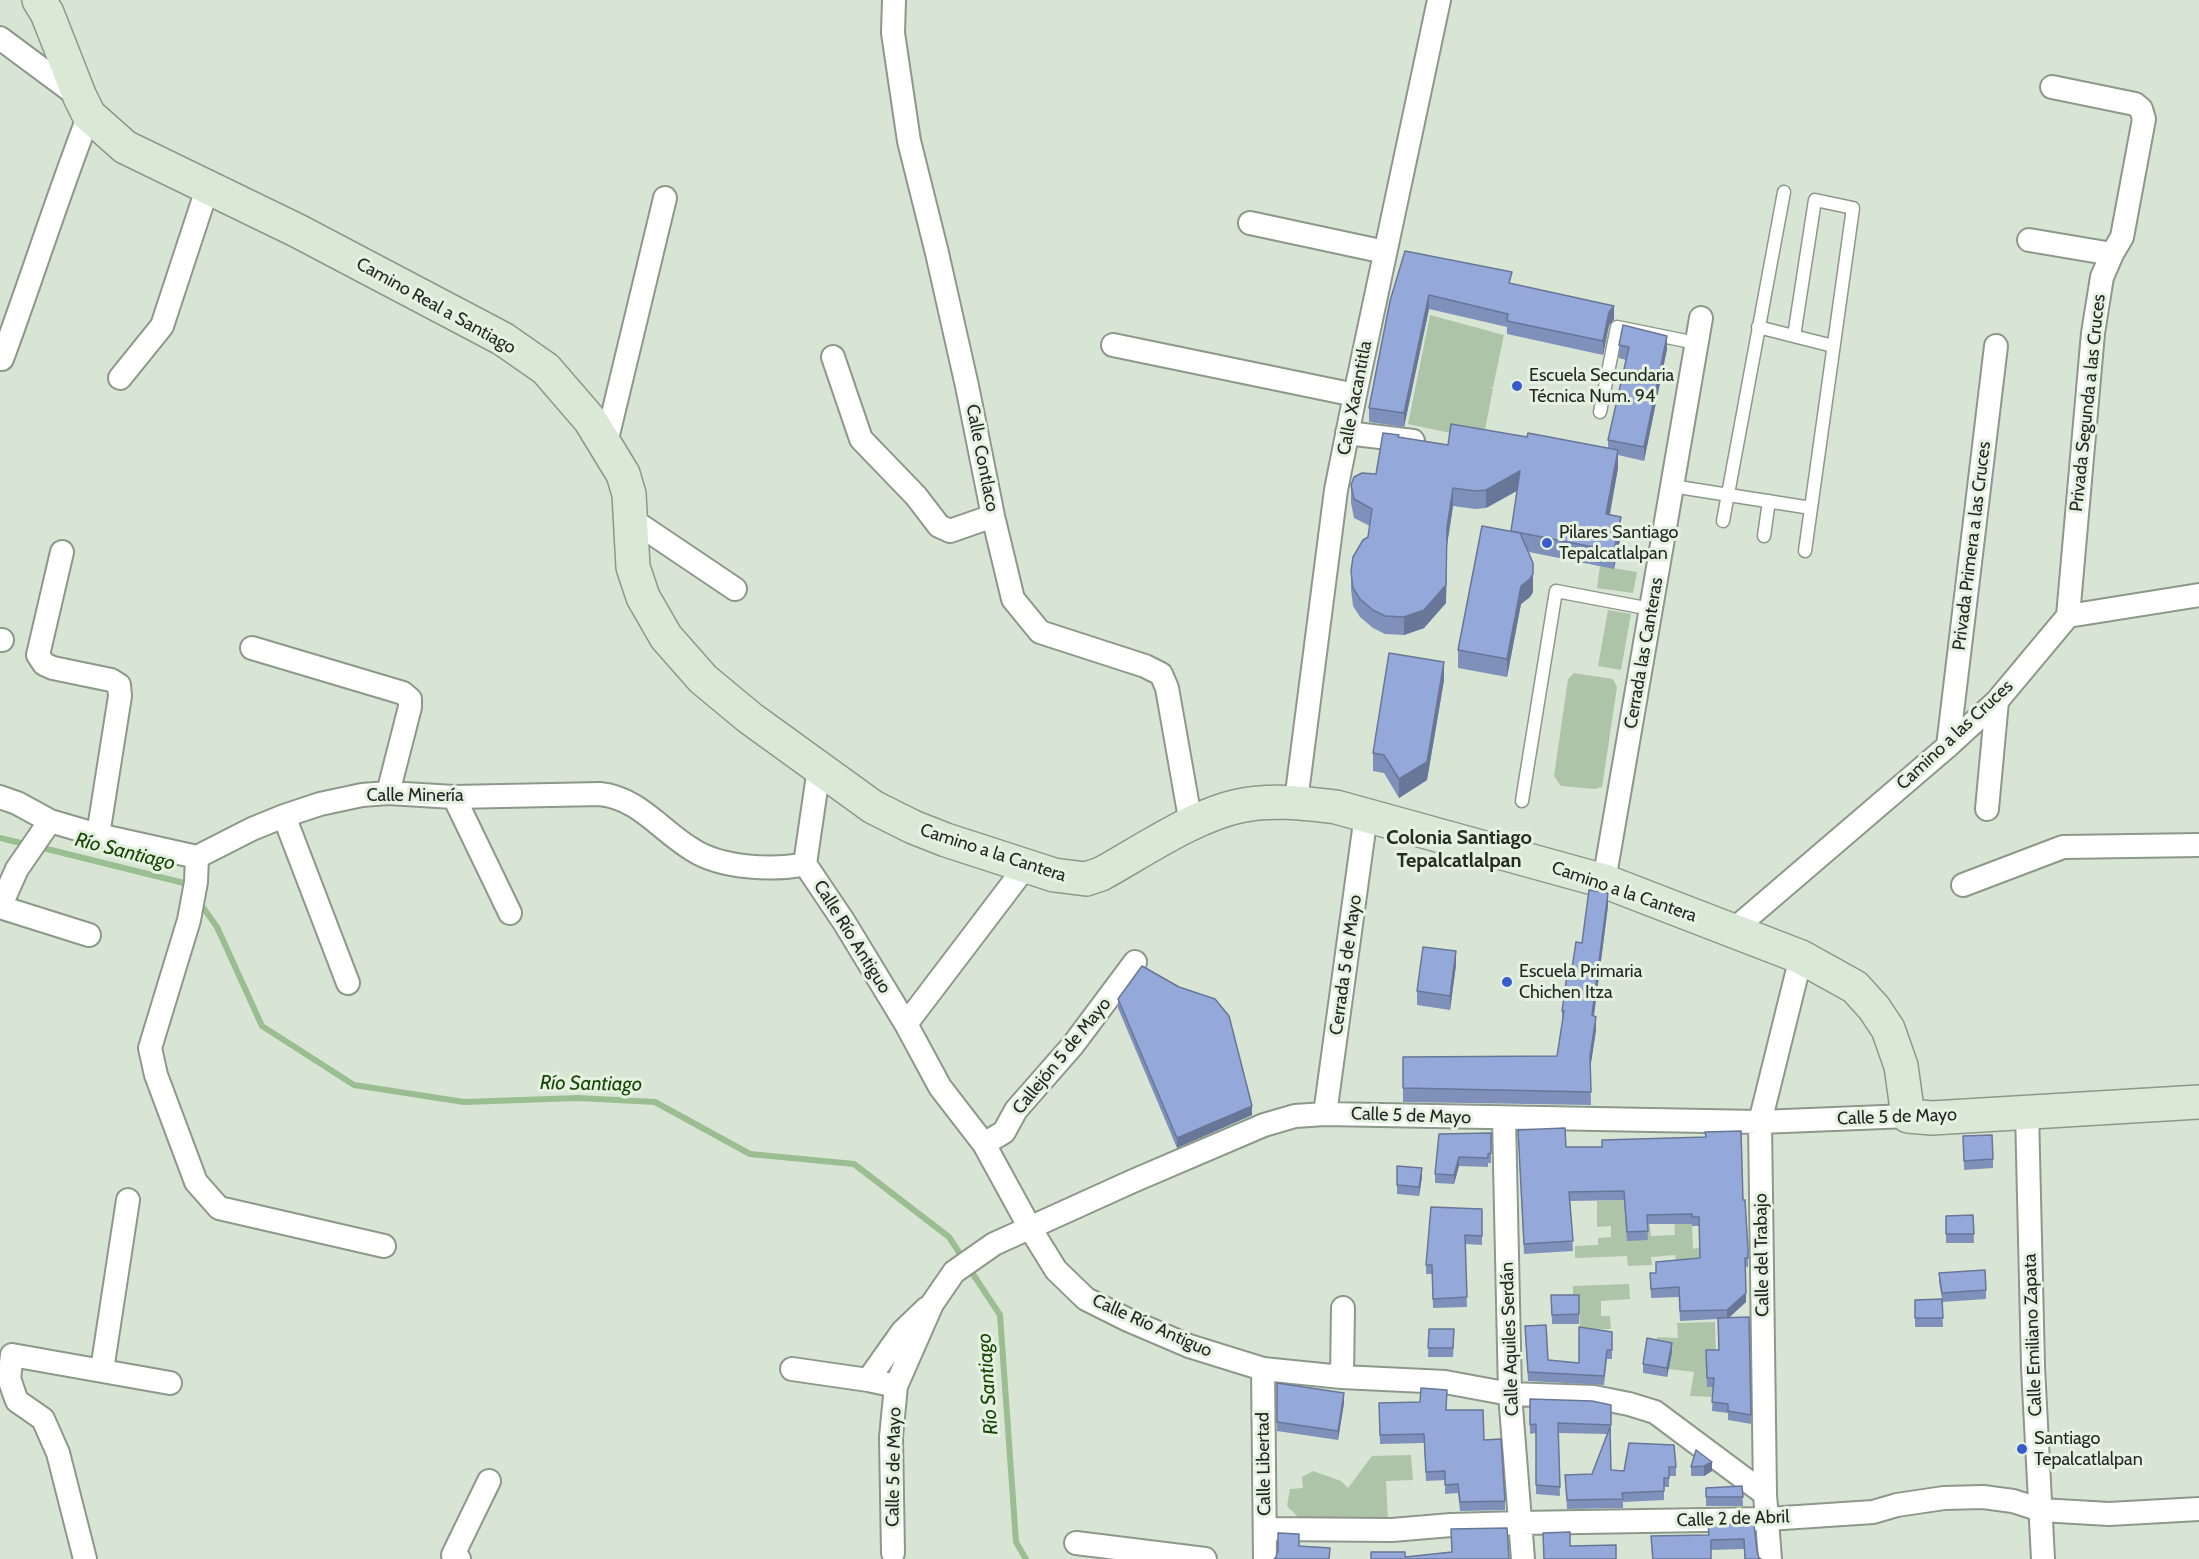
<!DOCTYPE html>
<html>
<head>
<meta charset="utf-8">
<style>
	body { margin:0 }
	canvas { display:block; background:#d8e5d4 }
</style>
</head>
<body>
<canvas width="2199" height="1559"></canvas>
<script>
const g = document.querySelector('canvas').getContext('2d');
g.lineJoin = 'round';
function fill(path, color) { g.fillStyle = color; g.fill(path, 'evenodd'); }
function trace(path, color, width, dash) { g.strokeStyle = color; g.lineWidth = width; g.lineCap = dash ? 'butt' : 'round'; g.setLineDash(dash || []); g.stroke(path); }
function label(font, color, halo, rows, align = 'center') {
  g.font = font + ' Cabin,sans-serif'; g.lineWidth = 6; g.setLineDash([]); g.textBaseline = 'middle'; g.strokeStyle = halo; g.fillStyle = color; for (const [text, x, y, turn = 0] of rows) {
    g.save(); g.translate(x, y); g.rotate((+turn || 0) * Math.PI / 180); g.textAlign = isNaN(turn) ? turn : align; if (halo) g.strokeText(text, 0, 0); g.fillText(text, 0, 0); g.restore();
  }
}
const green = new Path2D(`
	M1430 315 1504 335 1493 387H1489L1493 388 1483 440 1408 424Z
	M1600 566 1637 572 1633 593 1597 588Z
	M1608 610 1631 614 1621 670 1598 666Z
	M1574 673 1613 679 1617 687 1603 781 1602 787 1595 789 1561 786 1554 776 1568 679Z
	M1691 1198 1693 1249 1700 1247V1260L1677 1269 1675 1255 1651 1257 1652 1265 1628 1266 1627 1256 1575 1258V1246L1598 1245V1238L1611 1237V1226L1597 1227V1201L1647 1199 1651 1236 1675 1235 1673 1199Z
	M1629 1284 1630 1299 1601 1301V1316H1610L1611 1329 1580 1330 1579 1305H1573V1286Z
	M1715 1322 1716 1359 1708 1387 1735 1386 1713 1397 1690 1396 1694 1372 1669 1369 1658 1349 1657 1337 1678 1338 1677 1323Z
	M1411 1455 1413 1480 1386 1481 1388 1520 1300 1519 1287 1506 1290 1489 1303 1488 1302 1477 1313 1471 1341 1481 1348 1488 1372 1456Z`);
const stream = new Path2D(`
	M0 838 29 845
	M39 847 184 883 189 889
	M199 902 217 927 262 1026 354 1085 464 1102 578 1098 655 1102 750 1154 854 1164 949 1237 964 1260
	M969 1268 1000 1315 1016 1542 1026 1559`);
const lane = new Path2D(`
	M1758 327 1833 346
	M1794 336 1815 200 1853 208 1805 551
	M1600 412 1617 327 1696 343
	M1672 486 1811 508
	M1723 521 1784 192
	M1764 536 1769 501
	M1522 801 1556 591 1651 609`);
const street = new Path2D(`
	M894 0 893 33 909 141 937 253 967 386 993 516 1013 599 1040 632 1145 666 1161 674 1167 688 1191 824
	M0 38 78 96
	M2052 87 2135 104 2141 109 2144 119 2122 237 2112 254 2102 277 2093 333 2068 616
	M1250 223 1385 252
	M2029 240 2112 254
	M1113 345 1355 395
	M833 357 861 439 916 496 939 526 950 531 993 516
	M2 359C32 278 58 195 89 115
	M120 378 162 326 208 186
	M1347 433 1413 441
	M606 443 665 198
	M631 519 735 589
	M62 552 38 655 44 664 53 668 111 680 119 685 120 696 98 835
	M0 640H2
	M252 648 403 693 410 699V707L388 793
	M1948 746 1996 346
	M819 768 805 864 844 922 906 1024 940 1087 984 1144 1030 1228 1056 1270 1086 1299 1128 1320 1189 1346 1263 1369 1342 1377 1445 1382 1510 1394 1594 1397 1629 1404 1655 1412 1765 1494
	M0 797 17 803 50 821
	M454 797 510 913
	M1296 801 1336 490 1355 395 1439 0
	M1987 809 1997 701
	M284 816 348 983
	M197 857 196 882 189 920 150 1048 156 1075 196 1182 219 1208 384 1246
	M1604 881 1701 318
	M1963 885 2063 847 2199 845
	M0 907 17 869 50 821 98 835 197 857 252 829 284 816 320 804 362 795 388 793 454 797 600 794C639 798 661 831 693 850 721 868 773 871 805 864
	M0 907 89 935
	M1732 931 1948 746 1997 701 2068 616 2199 595
	M906 1024 1026 866
	M2027 1111 2033 1367 2043 1559
	M1325 1114 1366 815
	M1504 1118 1510 1394 1523 1559
	M984 1144 1004 1132 1016 1110 1073 1045 1135 962
	M792 1369 868 1380 896 1386
	M1263 1369 1265 1559
	M102 1370 128 1200
	M1342 1377 1343 1308
	M868 1380 902 1332 927 1308
	M1265 1529 1392 1530 1451 1525 1520 1523 1768 1519 1873 1512 1897 1505 1944 1498 1983 1497 2013 1501 2041 1510 2109 1514 2199 1509
	M1076 1543 1205 1559
	M893 1553 891 1437 896 1386 932 1304 954 1272 994 1244 1133 1181 1264 1125 1295 1116 1325 1114 1760 1122 1908 1116
	M85 1559 58 1453 43 1419 17 1401 14 1393 9 1378 12 1355 170 1383
	M459 1559 453 1555 489 1481
	M1770 1559 1765 1494 1760 1122 1801 957`);
const secondary = new Path2D(`
	M39 0 47 13 80 97 89 115 125 147 298 231 503 339 546 369 590 420 623 474 629 494 633 567 643 597 666 637 703 679 750 718 873 807 913 827 946 840 1054 875 1086 879 1101 874C1141 852 1195 815 1239 806 1270 799 1304 803 1336 807L1604 881 1801 957 1855 987 1874 1008 1888 1029 1901 1066 1908 1116 1932 1118 2199 1102`);
const wall = new Path2D(`
	M1512 284 1614 319 1609 325 1603 355 1507 334V327L1429 309 1404 427 1369 422V408L1390 301Z
	M1619 345 1667 349 1644 461 1618 455V468L1610 515 1621 535 1614 569 1529 552 1533 592 1530 597 1521 604 1507 677 1458 668V650L1511 531 1517 491 1486 508 1475 509 1453 506 1447 545 1446 603 1424 628 1404 635 1385 634 1373 628 1360 617 1353 606 1351 589V571L1368 537 1370 526 1354 518 1351 503V485L1376 474 1399 437 1448 445 1527 437 1608 448V440L1626 360 1619 358Z
	M1444 680 1427 780 1399 798 1384 773 1373 771V753Z
	M1608 906 1594 1016 1596 1030 1590 1068 1591 1105 1403 1102V1057L1557 1056 1562 1024V1011L1572 968 1582 943Z
	M1456 965 1450 1010 1417 1005V991Z
	M1118 999 1252 1115 1177 1148 1118 1008Z
	M1518 1130 1566 1147 1743 1200 1748 1249V1267H1745L1746 1302 1729 1318 1749 1317 1751 1424 1728 1420V1413L1712 1411 1713 1387H1707L1706 1360 1719 1350 1718 1319 1680 1321 1679 1297 1651 1298 1650 1273H1656V1262L1700 1258 1699 1226H1692V1224H1647L1648 1240 1627 1241 1624 1200 1570 1201 1573 1251 1524 1254Z
	M1491 1133V1163H1488V1167L1459 1166 1454 1184 1435 1183V1174Z
	M1963 1136 1993 1159V1168L1964 1170Z
	M1397 1166 1422 1177 1419 1196 1397 1194Z
	M1482 1209V1245L1465 1244 1467 1307 1433 1308 1432 1274H1426V1265Z
	M1973 1215 1974 1243H1946V1216Z
	M1939 1273 1986 1290V1299L1942 1302 1943 1327H1915V1300L1942 1299 1939 1282Z
	M1551 1295H1579V1324H1552Z
	M1525 1326 1548 1360 1579 1363 1612 1332V1359H1607L1604 1385 1528 1381Z
	M1429 1329 1454 1338 1453 1357H1428Z
	M1672 1352 1667 1377 1643 1373V1364Z
	M1277 1383 1344 1403 1338 1440 1277 1431Z
	M1447 1399 1446 1410 1484 1440 1505 1501V1510L1460 1511 1458 1493 1445 1494V1480L1426 1481 1424 1443 1380 1444 1379 1403 1420 1402Z
	M1530 1399 1611 1405V1434H1610L1611 1470 1624 1471 1676 1467V1476H1669V1487H1664V1500L1623 1502V1508L1567 1509 1565 1475 1592 1474 1607 1434 1558 1433 1560 1496 1536 1494V1433L1530 1434Z
	M1696 1450 1712 1471 1704 1476H1691V1467Z
	M1742 1486 1743 1506H1706V1488Z
	M1708 1524H1754L1757 1551 1759 1558 1761 1559H1745L1744 1549 1711 1550V1559H1652L1651 1536 1708 1535Z`);
const shadedWall = new Path2D(`
	M1429 295V309L1404 427V413Z
	M1614 306V319L1609 325 1603 355V341L1609 312Z
	M1667 336V349L1644 461V447Z
	M1618 450V468L1606 532V514Z
	M1520 471V489L1486 508V490Z
	M1453 488V506L1447 545 1446 603 1424 628 1404 635V617L1447 527Z
	M1621 517V535L1614 569V551Z
	M1533 574V592L1530 597 1521 604 1507 677V659L1521 586Z
	M1444 662V680L1427 780 1399 798V779Z
	M1608 893V906L1592 1029V1015Z
	M1456 951V965L1450 1010V996Z
	M1596 1017V1030L1590 1070V1056Z
	M1252 1106V1115L1177 1148V1138Z
	M1459 1157V1166L1454 1184V1175Z
	M1422 1168V1177L1419 1196V1187Z
	M1746 1293V1302L1727 1319V1310Z
	M1672 1343V1352L1667 1377V1368Z
	M1344 1393V1403L1338 1440V1431Z
	M1712 1462V1471L1704 1476V1466Z`);
const building = new Path2D(`
	M1405 251 1512 272 1509 283 1614 306 1609 312 1603 341 1507 321 1508 314 1429 295 1404 413 1369 408 1390 301Z
	M1623 325 1667 336 1644 447 1608 440 1629 347 1619 345Z
	M1451 424 1527 437 1528 433 1618 450 1606 514 1621 517 1614 551 1511 531 1520 471 1486 490 1475 491 1453 488 1447 527 1446 585 1424 610 1404 617 1385 616 1373 610 1360 599 1353 588 1351 571 1353 557 1363 540 1368 537 1372 509 1354 499 1351 485 1354 477 1362 473 1376 474 1383 433 1399 435 1398 437 1448 445Z
	M1482 526 1520 533 1533 563V574L1530 579 1521 586 1507 659 1458 650Z
	M1389 653 1444 662 1427 762 1399 779 1384 755 1373 753Z
	M1589 890 1608 893 1592 1015 1596 1017 1590 1056 1591 1092 1403 1088V1057L1557 1056 1564 1011H1562L1568 968H1572L1576 942 1582 943Z
	M1423 947 1456 951 1450 996 1417 991Z
	M1142 966 1179 987 1215 999 1229 1016 1252 1106 1177 1138 1118 999Z
	M1565 1128 1566 1147H1602V1140L1706 1137 1705 1132 1741 1131 1743 1200H1745L1748 1249V1258H1745L1746 1293 1727 1310 1680 1311 1679 1287 1651 1289 1650 1273H1656V1262L1700 1258 1699 1217H1692V1214L1647 1215 1648 1231 1627 1232 1624 1191 1569 1192 1573 1241 1524 1244 1518 1130Z
	M1491 1133V1153L1488 1154V1158L1459 1157 1454 1175 1435 1174 1439 1134Z
	M1992 1135 1993 1159 1964 1161 1963 1136Z
	M1397 1166 1422 1168 1419 1187 1397 1185Z
	M1431 1207 1482 1209V1236L1465 1235 1467 1297 1433 1299 1432 1265H1426Z
	M1973 1215 1974 1234H1946V1216Z
	M1985 1270 1986 1290 1942 1293 1939 1273Z
	M1551 1295H1579V1314L1552 1315Z
	M1942 1299 1943 1318H1915V1300Z
	M1749 1317 1751 1415 1728 1411V1404L1712 1402 1714 1378H1707L1706 1350H1719L1718 1318Z
	M1546 1325 1548 1360 1579 1363V1327L1612 1332V1350H1607L1604 1376 1528 1372 1525 1326Z
	M1429 1329H1454L1453 1348H1428Z
	M1647 1338 1672 1343 1667 1368 1643 1364Z
	M1277 1383 1344 1393 1338 1431 1277 1422Z
	M1421 1388 1447 1390 1446 1410H1483L1484 1440 1501 1439 1505 1501 1460 1502 1458 1484 1445 1485V1471L1426 1472 1424 1434 1380 1435 1379 1403 1420 1402Z
	M1530 1399 1592 1401 1611 1405V1425L1558 1423 1560 1487 1536 1485V1424L1530 1425Z
	M1610 1427 1611 1470 1624 1471 1629 1443 1674 1445 1676 1467H1669V1478H1664V1491L1622 1493 1623 1499 1567 1500 1565 1475 1592 1474Z
	M1696 1450 1712 1462 1704 1466 1691 1467Z
	M1742 1486 1743 1497H1706V1488Z
	M1708 1524H1754L1757 1551 1759 1558 1761 1559H1745L1744 1539 1711 1540V1559H1653L1651 1536 1709 1535Z
	M1507 1528 1509 1559H1371V1552H1405V1557L1452 1552 1451 1529Z
	M1570 1532V1546L1616 1545V1559H1544L1543 1533Z
	M1278 1533 1299 1534V1546L1330 1548 1329 1559H1274L1276 1557 1278 1550Z`);
const markers = [
	[1517,386,6,"#385ccd"],
	[1547,543,6,"#385ccd"],
	[1507,982,6,"#385ccd"],
	[2022,1449,6,"#385ccd"]
];
const streetNames = [
	["Camino Real a Santiago",436,306,29],
	["Calle Xacantitla",1355,398,-79],
	["Privada Segunda a las Cruces",2088,403,-84],
	["Calle Contlaco",982,458,79],
	["Privada Primera a las Cruces",1972,546,-83],
	["Cerrada las Canteras",1644,653,-80],
	["Camino a las Cruces",1955,735,-43],
	["Calle Minería",415,796],
	["Camino a la Cantera",993,853,18],
	["Camino a la Cantera",1624,892,19],
	["Calle Río Antiguo",852,937,58],
	["Cerrada 5 de Mayo",1346,965,-82],
	["Callejón 5 de Mayo",1062,1056,-51],
	["Calle 5 de Mayo",1411,1116,2],
	["Calle 5 de Mayo",1897,1117,-2],
	["Calle del Trabajo",1762,1255,-91],
	["Calle Río Antiguo",1152,1326,24],
	["Calle Emiliano Zapata",2033,1335,-92],
	["Calle Aquiles Serdán",1510,1339,-92],
	["Calle Libertad",1264,1464,-91],
	["Calle 5 de Mayo",894,1467,-89],
	["Calle 2 de Abril",1733,1519,-2]
];
const poiNames = [
	["Escuela Secundaria",1529,376],
	["Técnica Num. 94",1529,397],
	["Pilares Santiago",1559,533],
	["Tepalcatlalpan",1559,554],
	["Escuela Primaria",1519,972],
	["Chichen Itza",1519,993],
	["Santiago",2034,1439],
	["Tepalcatlalpan",2034,1460]
];
const neighbourhoodNames = [
	["Colonia Santiago",1459,838],
	["Tepalcatlalpan",1459,861]
];
const waterNames = [
	["Río Santiago",125,852,14],
	["Río Santiago",591,1084,1],
	["Río Santiago",988,1384,-94]
];
fill(green, '#aec4a8');
trace(stream, '#9abe91', 6);
trace(lane, '#8c9889', 15);
trace(street, '#8c9889', 26);
trace(secondary, '#8c9889', 36);
trace(lane, '#fff', 12);
trace(street, '#fff', 22);
trace(secondary, '#dae8d6', 33);
fill(wall, '#7f91bb');
fill(shadedWall, '#687698');
fill(building, '#94a9d9');
trace(building, '#687698', 1.5);
for (const [x, y, r, color] of markers) { const dot = new Path2D(); dot.arc(x, y, r, 0, 2 * Math.PI); g.fillStyle = color; g.fill(dot); trace(dot, '#e5f2e1', 2); }
label('18px', '#242822', '#e5f2e1', streetNames);
label('18px', '#242822', '#e5f2e1', poiNames, 'left');
label('bold 20px', '#242e21', '#e5f2e1', neighbourhoodNames);
label('italic 20px', '#174605', '#e5f2e1', waterNames);
</script>
</body>
</html>
